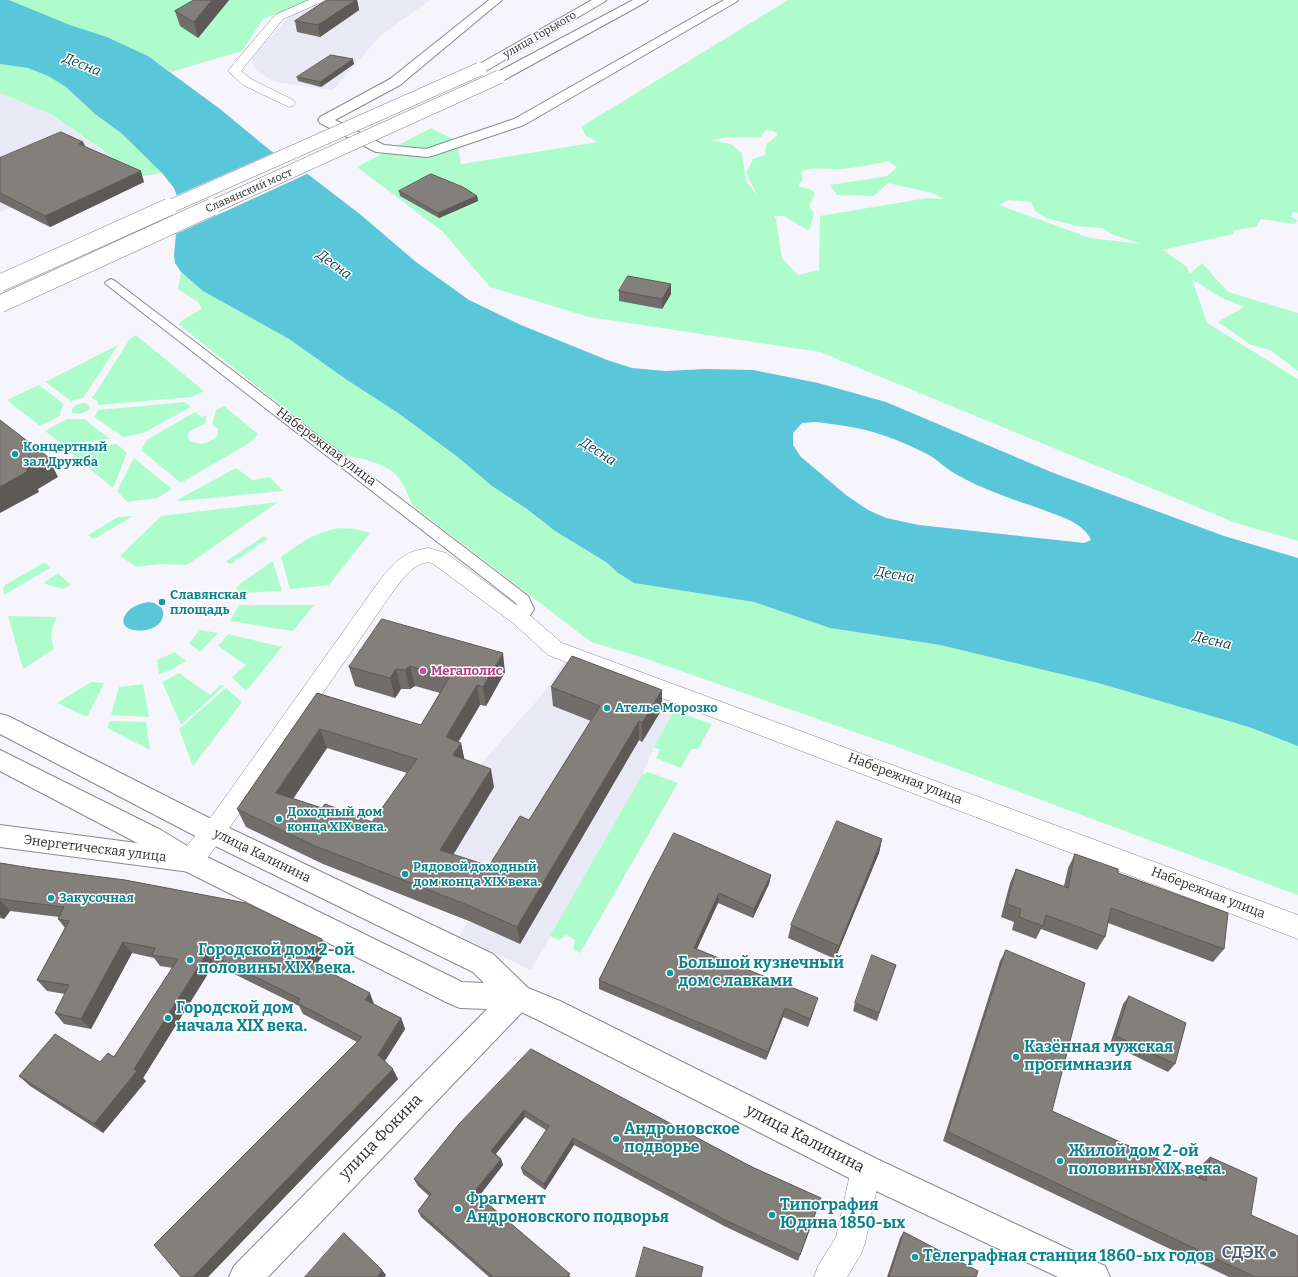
<!DOCTYPE html>
<html>
<head>
<meta charset="utf-8">
<style>
	body { margin:0 }
	canvas { display:block; background:#f6f5fc }
</style>
</head>
<body>
<canvas width="1298" height="1277"></canvas>
<script>
const g = document.querySelector('canvas').getContext('2d');
g.lineJoin = 'round';
function fill(path, color) { g.fillStyle = color; g.fill(path, 'evenodd'); }
function trace(path, color, width, dash) { g.strokeStyle = color; g.lineWidth = width; g.lineCap = dash ? 'butt' : 'round'; g.setLineDash(dash || []); g.stroke(path); }
function label(font, color, halo, rows, align = 'center') {
  g.font = font + ' Bitter,serif'; g.lineWidth = 3; g.setLineDash([]); g.textBaseline = 'middle'; g.strokeStyle = halo; g.fillStyle = color; for (const [text, x, y, turn = 0] of rows) {
    g.save(); g.translate(x, y); g.rotate((+turn || 0) * Math.PI / 180); g.textAlign = isNaN(turn) ? turn : align; if (halo) g.strokeText(text, 0, 0); g.fillText(text, 0, 0); g.restore();
  }
}
const built = new Path2D(`
	M329 0H430L380 36 333 90 274 82 257 71 251 62 255 53 291 15Z
	M0 93 49 113 118 162 0 212Z
	M568 656 683 698 654 747 642 775 531 970 459 936 492 884 419 846 483 761 542 695Z`);
const green = new Path2D(`
	M9 0H309L263 19 242 51 171 72 148 56 107 37 70 25Z
	M788 0H1298V213L1293 212 1291 216 1298 221 1295 224 1261 219 1256 227 1234 230 1233 234 1163 250 1187 267 1190 274 1202 263 1228 292 1298 313V371L1270 350 1251 345 1218 322 1244 307 1220 297 1192 279 1207 323 1298 379V541L1236 523 820 352 589 317 490 287 443 232 357 167 431 128 457 141 461 164 598 142 586 136 581 127ZM766 130 773 131 778 134 766 145 765 155 753 159 746 173 757 195 746 181 742 153 731 144 711 140 730 137H761ZM888 161 897 167 887 176 830 185 837 195 874 196 888 183 932 193 944 199 927 198 820 216 819 270 798 275 782 258 776 219 774 216H784L809 231 814 214 809 206 815 194 812 190 798 186 803 179 801 171C816 167 824 169 838 169 855 168 871 165 888 161ZM1009 200 1031 202 1035 211 1046 218 1077 226 1102 228 1114 235 1141 244 1090 238 999 205Z
	M0 64 28 68 48 76 66 87 95 114 121 133 162 173 137 177 104 151 49 113 0 93Z
	M181 272 203 291 289 339 347 380 398 413 459 458 492 486 527 509 555 531 606 562 618 573 634 583 754 602 830 628 940 645 1098 683 1249 727 1298 746V895L903 749 644 658 591 642 413 506C408 495 404 484 396 475 385 463 360 458 344 455L178 324 184 319 202 309 198 302 178 289Z
	M136 335 204 391 192 397 99 405 97 401 92 398 130 339Z
	M118 345 83 398 71 401 45 382Z
	M39 385 64 404 60 412 61 415 40 426 7 400Z
	M185 402 191 407 143 433 123 437 94 417 98 410Z
	M84 403 89 405 90 409C84 413 80 415 72 413V409L76 405Z
	M224 406 258 434 251 442 181 483 141 450 148 439 195 412 202 417 207 415 205 424 195 428 188 433V439C198 447 209 444 218 435V429L212 425 216 410Z
	M67 419H84L110 439 62 444 45 431Z
	M117 444 127 453 113 488 66 449Z
	M134 458 139 462 172 489 157 498 127 502 117 491Z
	M236 468 253 480 270 477 283 491 180 501 177 500Z
	M278 502 187 565 160 564 136 567 120 556 161 516Z
	M133 516 94 539 88 535 118 517Z
	M339 528 356 529 370 533 329 585 290 589 281 557C302 542 313 533 339 528Z
	M264 536 268 539 230 564 226 561Z
	M273 561 282 591 240 593 236 588 242 582Z
	M45 562 50 568 4 595 3 589 5 585Z
	M58 573 71 585 63 589 43 583Z
	M239 605H314L293 631 230 621Z
	M8 616 57 617C50 630 50 635 54 649L23 669Z
	M200 630 218 633 200 652 189 643Z
	M228 634 282 647 246 691 232 677 246 665 218 646Z
	M175 652 186 661 171 670 159 674 157 660Z
	M179 673 210 695 220 685 224 686 181 725 162 682Z
	M91 682 104 683 87 717 57 703Z
	M143 684 149 717 111 715 119 687Z
	M226 688 242 702 193 766 179 729Z
	M674 711 712 724 698 749H691L681 768 656 758 660 750 654 747Z
	M110 721 146 722 150 750 107 728Z
	M648 772 678 783 580 953 573 949 575 940 566 935 559 940 550 936 642 775Z`);
const water = new Path2D(`
	M0 0H9L70 25 107 37 148 56 220 109 271 151 309 175 361 215 416 262 469 300 521 325 607 360 632 368 665 371 706 369 753 370 818 383 886 402 1051 472 1224 536 1298 558V746L1249 727 1098 683 940 645 830 628 754 602 634 583 618 573 606 562 555 531 527 509 492 486 459 458 398 413 347 380 289 339 203 291 181 272 175 263 174 255 179 202 174 188 162 173 121 133 95 114 66 87 48 76 28 68 0 64ZM816 422C838 425 861 427 882 435 898 440 914 447 929 455 938 460 945 468 954 473 984 491 1017 500 1049 512 1065 518 1084 524 1091 540L1084 543 919 525 886 518 868 510 846 495 801 457 793 445V433L802 423Z
	M148 602 154 603 162 608C172 637 110 637 126 614 131 606 140 604 148 602Z`);
const pier = new Path2D(`
	M275 152 309 173 174 235 177 202 175 196Z`);
const pedestrian = new Path2D(`
	M111 279 115 281 528 596 534 609 526 622 520 624 514 622 512 618 518 609 516 603 107 285 105 283 107 281Z`);
const minor = new Path2D(`
	M309 0H324L322 2 283 19 241 71 251 79 293 100 295 103 293 106 289 107 243 85 228 71 275 15Z
	M428 548 446 553 527 613 562 643 1298 915V939L548 655 513 623 432 563C416 559 403 579 394 590L230 827 199 869 190 872 181 869 178 861 181 853 214 813 380 580C396 561 402 552 428 548Z
	M866 1155 876 1160 881 1170 865 1243 861 1254 847 1277H814L818 1266 836 1237 851 1170 856 1160Z`);
const tertiary = new Path2D(`
	M489 0H502L400 85 335 120 384 145 426 149 514 119 724 0H738L736 2 524 125 432 156 427 157 376 152 320 123 318 120 320 117 390 79Z
	M0 825 190 850 199 853 203 861 199 869 190 872 0 847Z`);
const secondary = new Path2D(`
	M518 984 528 988 532 997 528 1006 268 1277H229L234 1266 508 988Z`);
const primary = new Path2D(`
	M592 0H606L604 2 484 72H476L474 69 476 66Z
	M633 0H648L646 2 504 80H494L493 77 494 74Z
	M0 714 8 716 221 824 493 954 528 988 560 1001 877 1159 1105 1266 1110 1277H1058L855 1181 540 1021 517 1010 460 1008 450 1004 181 869 143 846 0 771V750L161 830 199 853 462 982 484 983 473 972 203 840 0 734Z`);
const primaryBridgeFar1 = new Path2D(`
	M167 208 480 69
	M210 208 499 77`);
const primaryBridge = new Path2D(`
	M0 283 169 207
	M0 304 212 207`);
const wall = new Path2D(`
	M194 0H229L198 38 180 26 175 11Z
	M327 0H357L359 10 320 37 297 32 295 21Z
	M354 64 321 87 298 81 297 77Z
	M83 142 85 146 144 182 50 227 0 202V158Z
	M399 191 477 196 478 201 439 218 400 196Z
	M619 291 671 294 662 309 619 301Z
	M382 619 505 672 486 706 480 705 458 742 461 743 464 759 494 787 453 855 489 866 529 820 591 721 553 706 551 687 662 690V709L642 742 639 740 520 944 469 921 323 864 246 827 237 809 317 693 421 725 440 693 415 686 410 689H401L395 698 355 686 349 667ZM327 748 407 773 372 822 322 808 293 799Z
	M882 839 879 853 835 959 788 938 791 925Z
	M1075 854 1118 873 1224 949 1213 962 1108 923 1105 937 1097 950 1041 929 1036 939 1012 930 1014 922 1001 917 1010 883 1016 869 1064 886 1068 868Z
	M0 863 327 950 316 965 374 1004 401 1018 405 1029 385 1061 398 1079 208 1277H181L357 1042 303 1014 299 1006 214 964 143 1078 146 1081 103 1133 30 1086 19 1076 100 1062 114 1057 173 968 160 966 154 958 132 953 91 1029 64 1024 55 1013 65 994 47 991 37 980 65 928 58 919 59 917 10 911 4 919 0 918Z
	M771 875 769 884 753 918 718 903 697 949 815 1007 808 1027 783 1017 766 1060 599 989V980L650 878Z
	M1006 950 1052 1111 1198 1178 1200 1166 1210 1157 1251 1215 1298 1277H1229L943 1141 1000 961Z
	M896 965 877 1021 853 1011 855 1003Z
	M1129 996 1175 1064 1168 1072 1110 1044 1123 1004Z
	M531 1049 752 1167 821 1198 798 1261 724 1226 574 1145 545 1190 523 1174 521 1168 546 1130 525 1117 496 1154 501 1159 503 1165 479 1196 571 1277H489L421 1217 418 1211 429 1196 418 1186 414 1179Z
	M904 1232 976 1277H887L900 1238Z`);
const shadedWall = new Path2D(`
	M212 0H229L198 38 194 22Z
	M356 0H357L359 10 320 37 318 25Z
	M353 59 354 64 321 87 320 82Z
	M83 142 87 153 79 144Z
	M141 171 144 182 50 227 45 216Z
	M477 196 478 201 439 218 438 213Z
	M671 284V294L662 309V299Z
	M48 457 58 477 38 489 39 492 0 513V487L26 469Z
	M503 653 505 672 486 706 483 687Z
	M410 666 415 686 410 689 405 670Z
	M396 669 401 689 395 698 390 678Z
	M477 685 480 705 450 756 446 737Z
	M662 690V709L642 742V723Z
	M639 721V740L520 944 517 927Z
	M320 729 327 748 284 812 276 793Z
	M461 743 465 762 453 755Z
	M491 769 494 787 445 868 440 850Z
	M882 839 879 853 835 959 839 946Z
	M771 875 769 884 753 918 754 909Z
	M719 893 718 903 693 957 694 948Z
	M0 900 10 911 4 919 0 914Z
	M322 939 327 950 311 971 306 960Z
	M123 942 132 953 91 1029 81 1019Z
	M207 953 214 964 143 1078 146 1081 103 1133 94 1124 134 1069Z
	M370 993 374 1004 370 1010 365 1000Z
	M818 998 815 1007 808 1027 810 1019Z
	M785 1008 783 1017 766 1060 768 1052Z
	M401 1018 405 1029 382 1065 378 1055Z
	M393 1069 398 1079 208 1277H193Z
	M524 1110 525 1117 493 1157 491 1151Z
	M573 1138 574 1145 545 1190 544 1184Z
	M501 1159 503 1165 477 1199 474 1192Z
	M382 1270 386 1275 385 1277H377Z`);
const building = new Path2D(`
	M194 0H212L194 22 175 11Z
	M327 0H356L318 25 295 21Z
	M331 55 353 59 320 82 297 77Z
	M61 132 83 142 79 144 141 171 45 216 0 193V158Z
	M431 174 463 187 477 196 438 213 399 191Z
	M628 276 671 284 662 299 619 291Z
	M0 420 48 457 26 469 28 471 0 487Z
	M382 619 503 653 483 687 477 685 446 737 461 743 453 755 491 769 440 850 489 866 520 816 529 820 600 706 551 687 572 656 662 690 642 723 639 721 517 927 465 904 315 846 237 809 317 693 421 725 449 678 410 666 405 670 396 669 390 678 349 667ZM320 729 417 759 372 822 325 804 322 808 276 793Z
	M837 821 882 839 839 946 791 925Z
	M674 833 771 875 754 909 719 893 694 948 818 998 810 1019 785 1008 768 1052 599 980 650 878Z
	M1075 854 1118 869V873L1228 913 1224 949 1111 908 1105 937 1046 915 1043 926 1019 917 1021 909 1007 904 1016 869 1068 888Z
	M0 863 31 868 125 880 246 903 322 939 306 960 370 993 365 1000 401 1018 378 1055 393 1069 193 1277H181L154 1245 362 1037 297 1003 300 999 207 953 134 1069 137 1071 94 1124 19 1076 55 1034 100 1062 108 1053 114 1057 178 959 152 955 155 948 123 942 81 1019 55 1013 69 985 37 980 69 921 58 919 64 907 0 899Z
	M1006 950 1085 983 1052 1111 1206 1181 1210 1157 1257 1178 1251 1215 1298 1236V1277H1255L948 1132Z
	M872 955 896 965 879 1013 855 1003Z
	M1129 996 1186 1023 1175 1064 1116 1036Z
	M531 1049 752 1167 821 1198 800 1255 725 1220 573 1138 544 1184 521 1168 549 1126 524 1110 491 1151 501 1159 474 1192 570 1274 567 1277H493L418 1211 431 1194 414 1179 459 1124Z
	M904 1232 978 1271 976 1277H889Z
	M344 1233 382 1270 377 1277H305Z
	M644 1247 703 1267 701 1277H636Z`);
const markers = [
	[15,454,4,"#0f9aa8"],
	[162,602,4,"#0f9aa8"],
	[423,671,4,"#d1479c"],
	[607,708,4,"#0f9aa8"],
	[279,819,4,"#0f9aa8"],
	[405,874,4,"#0f9aa8"],
	[51,898,4,"#0f9aa8"],
	[190,960,4,"#0f9aa8"],
	[670,973,4,"#0f9aa8"],
	[168,1018,4,"#0f9aa8"],
	[1016,1057,4,"#0f9aa8"],
	[616,1139,4,"#0f9aa8"],
	[1060,1161,4,"#0f9aa8"],
	[458,1209,4,"#0f9aa8"],
	[772,1215,4,"#0f9aa8"],
	[1273,1254,4,"#5c6f8a"],
	[915,1257,4,"#0f9aa8"]
];
const farStreetnames = [
	["улица Горького",540,35,-30],
	["Славянский мост",249,191,-24]
];
const cultureNames = [
	["Концертный",23,447],
	["зал Дружба",23,462],
	["Славянская",170,595],
	["площадь",170,610],
	["Ателье Морозко",615,708],
	["Доходный дом",287,812],
	["конца XIX века.",287,827],
	["Рядовой доходный",413,867],
	["дом конца XIX века.",413,882],
	["Закусочная",59,898]
];
const streetNames = [
	["Набережная улица",326,447,37],
	["Набережная улица",905,779,21],
	["Энергетическая улица",95,849,7],
	["улица Калинина",262,856,26],
	["Набережная улица",1208,893,21]
];
const hotelNames = [
	["Мегаполис",431,671]
];
const waterNames = [
	["Десна",82,65,22],
	["Десна",334,265,37],
	["Десна",598,452,33],
	["Десна",895,575,10],
	["Десна",1212,641,14]
];
const nearCulturenames = [
	["Городской дом 2-ой",198,951],
	["половины XIX века.",198,969],
	["Большой кузнечный",678,964],
	["дом с лавками",678,982],
	["Городской дом",176,1009],
	["начала XIX века.",176,1027],
	["Казённая мужская",1024,1048],
	["прогимназия",1024,1066],
	["Андроновское",624,1130],
	["подворье",624,1148],
	["Жилой дом 2-ой",1068,1152],
	["половины XIX века.",1068,1170],
	["Фрагмент",466,1200],
	["Андроновского подворья",466,1218],
	["Типография",780,1206],
	["Юдина 1850-ых",780,1224],
	["Телеграфная станция 1860-ых годов",923,1257]
];
const nearStreetnames = [
	["улица Фокина",381,1137,-46],
	["улица Калинина",805,1139,27]
];
const nearServicenames = [
	["СДЭК",1265,1254]
];
fill(built, '#e9e9f6');
fill(green, '#aefccc');
fill(water, '#59c6d9');
fill(pier, '#f6f5fc');
trace(pedestrian, '#89898f', 2);
trace(minor, '#89898f', 1);
trace(tertiary, '#89898f', 2);
trace(secondary, '#89898f', 2);
trace(primary, '#89898f', 2);
fill(pedestrian, '#fff');
fill(minor, '#fff');
fill(tertiary, '#fff');
fill(secondary, '#fff');
fill(primary, '#fff');
trace(primaryBridgeFar1, '#89898f', 14, []);
trace(primaryBridge, '#89898f', 18, []);
trace(primaryBridgeFar1, '#fff', 13);
trace(primaryBridge, '#fff', 17);
fill(wall, '#716d6a');
fill(shadedWall, '#5c5956');
fill(building, '#837f7b');
trace(building, '#5c5956', 1);
for (const [x, y, r, color] of markers) { const dot = new Path2D(); dot.arc(x, y, r, 0, 2 * Math.PI); g.fillStyle = color; g.fill(dot); trace(dot, '#fff', 1.5); }
label('11px', '#2f2e31', '#fff', farStreetnames);
label('bold 13px', '#0d838f', '#fff', cultureNames, 'left');
label('13px', '#2f2e31', '#fff', streetNames);
label('bold 13px', '#b23c85', '#fff', hotelNames, 'left');
label('italic 14px', '#073b44', '#fff', waterNames);
label('bold 16px', '#0d838f', '#fff', nearCulturenames, 'left');
label('16px', '#2f2e31', '#fff', nearStreetnames);
label('bold 16px', '#4e5e75', '#fff', nearServicenames, 'right');
</script>
</body>
</html>
